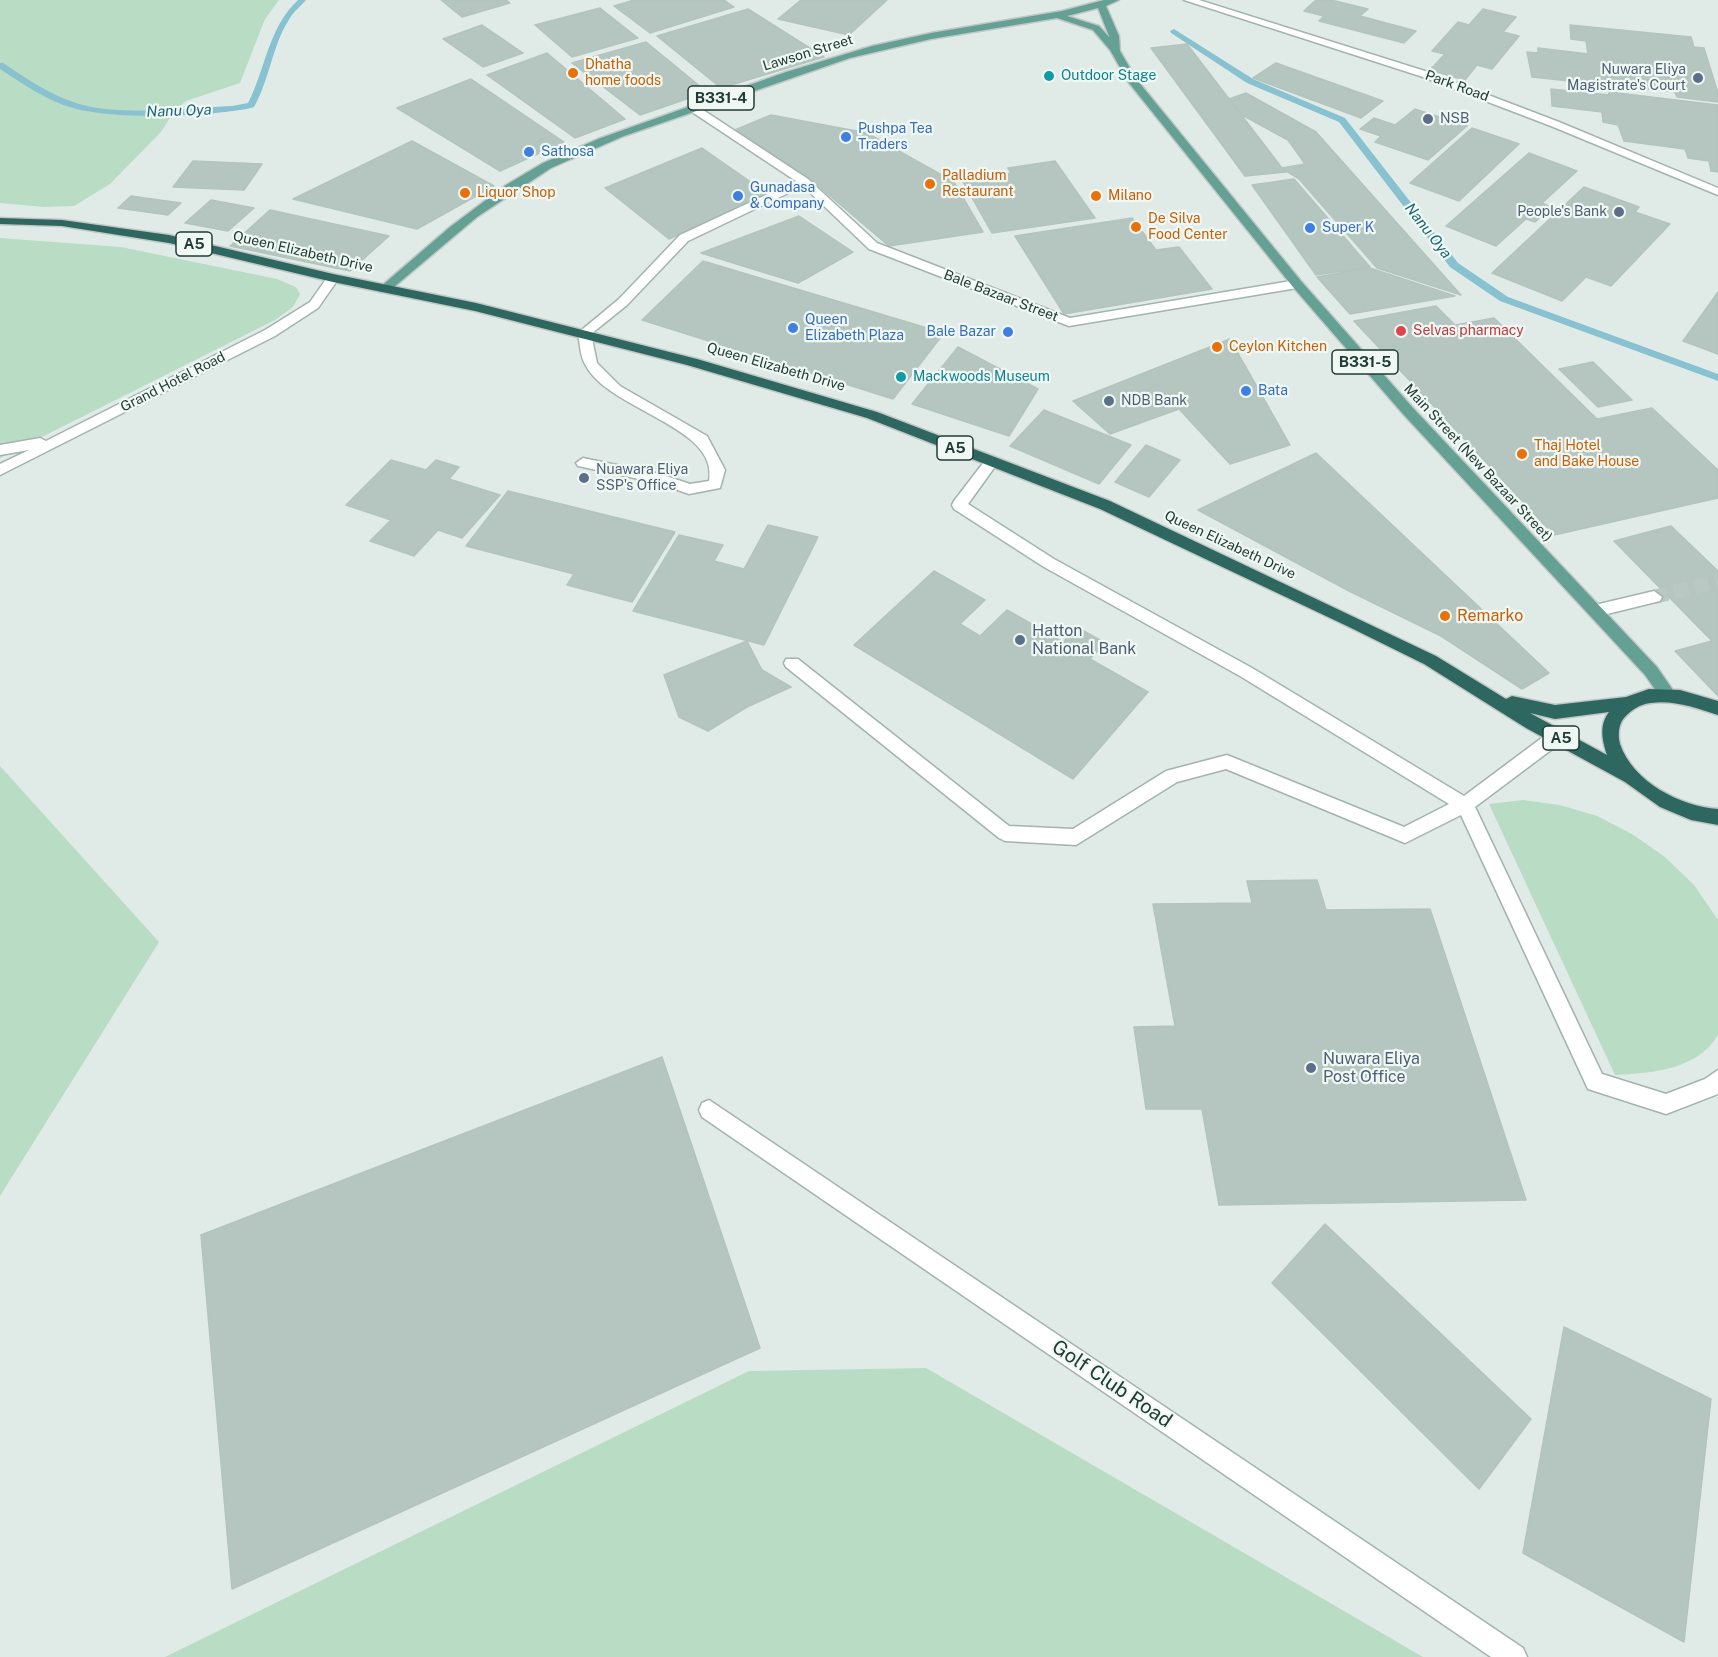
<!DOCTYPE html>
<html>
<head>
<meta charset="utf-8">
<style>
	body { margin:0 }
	canvas { display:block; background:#e0ebe7 }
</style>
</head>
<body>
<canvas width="1718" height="1657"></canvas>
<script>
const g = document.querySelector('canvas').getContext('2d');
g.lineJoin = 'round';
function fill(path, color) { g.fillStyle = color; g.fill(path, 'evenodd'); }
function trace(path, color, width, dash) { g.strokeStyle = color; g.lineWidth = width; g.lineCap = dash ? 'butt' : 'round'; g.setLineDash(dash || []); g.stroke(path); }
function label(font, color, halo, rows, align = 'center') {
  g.font = font + ' "Public Sans",sans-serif'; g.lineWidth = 4.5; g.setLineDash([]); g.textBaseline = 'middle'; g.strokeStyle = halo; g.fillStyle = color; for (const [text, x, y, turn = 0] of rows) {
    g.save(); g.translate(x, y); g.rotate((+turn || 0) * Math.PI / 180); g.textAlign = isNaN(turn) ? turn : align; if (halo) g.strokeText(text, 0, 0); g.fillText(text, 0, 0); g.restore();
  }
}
const green = new Path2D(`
	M0 0H279L265 19 240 83 186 101 173 113 161 132 110 184 74 206 44 207 0 203Z
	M0 238 121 247 277 279 296 287 300 294 293 307 275 320 0 458Z
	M0 766 159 942 0 1196Z
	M1523 800 1560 805 1597 816 1632 834 1665 857 1694 885 1718 920V1035C1697 1070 1652 1073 1615 1075L1489 804Z
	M926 1368 1423 1657H165L749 1371Z`);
const stream = new Path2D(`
	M298 0H306C301 6 294 11 290 18 272 45 270 79 254 107L251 108C207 117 115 120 73 108 47 101 22 83 0 69V63H3C26 78 50 95 76 103 119 117 186 108 232 106L248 103C266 68 268 28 298 0Z
	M1174 29 1253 79 1345 118 1458 263 1508 297 1718 374V381L1500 301 1450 267 1339 122 1247 83 1171 33 1170 31Z`);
const building = new Path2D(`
	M441 0H506L510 3 462 17Z
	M634 0H724L734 7 650 33 614 6Z
	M801 0H887L849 35 778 19Z
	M1316 0H1331L1368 9 1360 16 1416 31 1404 43 1319 21 1324 16 1304 11Z
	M600 8 638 38 572 57 535 25Z
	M748 9 824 57 721 88 657 36Z
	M1483 9 1516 17 1503 32 1519 36 1492 69 1477 65 1465 80 1430 70 1445 54 1432 51 1458 22 1469 25Z
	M482 25 523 53 483 67 443 39Z
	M1570 25 1691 37 1694 47 1704 48 1718 93V102L1677 97 1675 92 1532 77 1527 52 1538 53V48L1588 54 1586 41 1571 39Z
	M646 42 707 92 640 115 572 63Z
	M1187 44 1282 168 1286 172 1245 176 1151 48Z
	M547 53 625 119 575 138 487 75Z
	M1276 63 1383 101 1361 118 1253 78Z
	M471 79 564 142 500 171 397 108Z
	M1551 89 1609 95V92L1718 105V172L1711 171 1709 161 1688 158 1685 149 1624 141 1618 125 1603 122 1602 112 1552 106Z
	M1246 93 1316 132 1461 295 1377 268 1299 179 1282 168 1305 164 1288 140 1242 115 1229 99Z
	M1415 109 1467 126 1428 160 1375 142 1381 136 1360 129 1374 118 1395 125Z
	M771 115 867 133 954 182 983 232 889 246 816 184 735 130Z
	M1472 128 1519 144 1459 201 1410 183Z
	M412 141 494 186 417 229 293 199Z
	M702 148 768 194 669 239 605 188Z
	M1529 153 1577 171 1542 203 1551 207 1535 222 1526 219 1496 246 1446 226Z
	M193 161 262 164 244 190 173 187Z
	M1055 161 1095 218 992 233 962 180 1011 173 1008 168Z
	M1294 179 1370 267 1316 275 1252 185Z
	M1584 187 1639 207 1635 212 1670 224 1611 286 1586 277 1562 301 1492 273Z
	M131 196 181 203 168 215 118 208Z
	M211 200 254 208 228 231 185 223Z
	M270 210 389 236 350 271 230 246Z
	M799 216 853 252 798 283 701 253Z
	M1132 218 1156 250 1179 247 1212 289 1064 314 1015 236Z
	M703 261 944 333 893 399 642 320Z
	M1370 268 1455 296 1350 314 1317 277Z
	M1718 292V354L1683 341Z
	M1436 306 1455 325 1494 318 1597 419 1652 408 1718 470V498L1554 535 1354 321Z
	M1230 339 1290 445 1230 464 1179 409 1110 434 1073 401Z
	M958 347 1038 389 1009 436 912 404Z
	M1593 362 1632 400 1598 407 1559 369Z
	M1044 410 1131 445 1099 484 1010 446Z
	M1146 445 1180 460 1149 497 1115 482Z
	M1316 453 1549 673 1522 689 1441 636 1349 591 1198 510Z
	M391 460 426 470 436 460 459 467 449 479 500 495 462 538 438 530 414 556 370 541 391 520 346 505Z
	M508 491 675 532 632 602 567 585 574 574 466 546Z
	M768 525 818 537 764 645 633 611 679 535 723 545 714 561 744 569Z
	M1671 526 1718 571V696L1675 651 1712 641 1614 541Z
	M934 571 985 600 960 624 980 636 1007 610 1063 642 1077 627 1105 643 1090 659 1148 692 1073 779 854 645Z
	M747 641 762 670 791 687 747 707 708 731 679 717 664 675Z
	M1317 880 1326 910 1430 909 1526 1200 1219 1205 1202 1109H1146L1134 1027 1175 1026 1153 904 1252 903 1247 881Z
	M662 1057 760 1348 232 1589 201 1235Z
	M1325 1224 1531 1419 1479 1489 1272 1283Z
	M1564 1327 1711 1399 1684 1642 1523 1553Z`);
const minorTunnel = new Path2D(`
	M1654 597 1718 581`);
const minor = new Path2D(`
	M1184 0H1199L1428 72 1559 122 1718 188V195L1551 126 1420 76Z
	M689 106H697L808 179 877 243 1070 318 1297 280 1303 284 1297 288 1069 326 869 249 803 186 688 241 627 305 591 334 597 363 620 386 707 436 725 470 720 488 689 494 658 483 578 466 576 463 583 458 660 474 690 484 709 481C720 426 607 410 585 364 580 356 580 343 578 333L619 299 680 235 796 181 689 110Z
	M333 274 339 278 318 308 275 336 0 475V464L29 450 0 455V445L40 438 46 441 265 330 310 302 329 275Z
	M992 456 999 461 968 504 1054 559 1252 668 1464 796 1551 731H1563L1566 736 1563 741 1475 807 1602 1074 1666 1094 1705 1079 1718 1070V1094L1666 1114 1588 1089 1461 815 1405 843 1226 769 1177 782 1076 845 1005 841 999 838 786 667 784 663 786 659H798L1009 826 1073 829 1166 771 1227 755 1404 827 1449 804 1240 676 1044 567 954 509 952 505 954 501 987 458Z
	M1654 591 1662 597 1660 601 1595 617 1587 611 1595 605Z
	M709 1100 1523 1648 1527 1657H1491L702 1117 699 1110 702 1103Z`);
const major = new Path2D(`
	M1104 0H1119L1106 6 1119 36 1120 51 1137 80 1301 281 1413 408 1657 667 1675 693 1673 698H1661L1645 675 1403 414 1293 287 1129 83 1110 50 1093 30 1057 18 931 39 850 58 624 136 551 168 477 217 388 292H380L378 289 450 227 506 185 543 163 598 139 786 72 872 46 931 33 1062 11ZM1098 8 1109 36V37L1099 26 1067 16Z`);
const highway = new Path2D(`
	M0 218 62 220 169 235 333 274 476 303 697 359 877 412 1110 501 1436 656 1506 699 1512 696 1555 705 1626 697 1649 689 1680 690 1718 701V715C1696 708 1674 700 1651 703 1640 704 1631 710 1624 718 1618 725 1618 736 1620 744 1633 782 1680 806 1718 809V825L1691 820 1660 807 1625 782 1526 728 1424 664 1349 627 1100 509 867 418 687 365 475 311 333 282 169 243 62 226 0 224ZM1609 712C1599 725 1602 740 1607 755L1530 713 1555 719Z`);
const markers = [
	[573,73,6,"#e8710a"],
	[1049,76,6,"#0f9aa8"],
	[1698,78,6,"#5c6f8a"],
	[1428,119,6,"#5c6f8a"],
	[846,137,6,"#3f7fe0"],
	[529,152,6,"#3f7fe0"],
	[930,184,6,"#e8710a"],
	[465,193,6,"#e8710a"],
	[738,196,6,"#3f7fe0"],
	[1096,196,6,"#e8710a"],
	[1619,212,6,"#5c6f8a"],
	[1136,227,6,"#e8710a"],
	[1310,228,6,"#3f7fe0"],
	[793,328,6,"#3f7fe0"],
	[1401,331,6,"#e0444e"],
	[1008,332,6,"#3f7fe0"],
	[1217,347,6,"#e8710a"],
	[901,377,6,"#0f9aa8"],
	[1246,391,6,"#3f7fe0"],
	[1109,401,6,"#5c6f8a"],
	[1522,454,6,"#e8710a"],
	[584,478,6,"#5c6f8a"],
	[1445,616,6,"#e8710a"],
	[1020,640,6,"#5c6f8a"],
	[1311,1068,6,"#5c6f8a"]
];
const farStreetnames = [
	["Lawson Street",808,53,-17],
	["Park Road",1457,86,20],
	["Queen Elizabeth Drive",303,252,13],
	["Bale Bazaar Street",1001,296,21],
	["Queen Elizabeth Drive",776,367,16],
	["Grand Hotel Road",173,382,-27],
	["Main Street (New Bazaar Street)",1478,463,47],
	["Queen Elizabeth Drive",1230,545,25]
];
const farFoodnames = [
	["Dhatha",585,65],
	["home foods",585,81],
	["Palladium",942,176],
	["Restaurant",942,192],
	["Liquor Shop",477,193],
	["Milano",1108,196],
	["De Silva",1148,219],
	["Food Center",1148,235],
	["Ceylon Kitchen",1229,347],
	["Thaj Hotel",1534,446],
	["and Bake House",1534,462]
];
const farServicenames = [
	["Nuwara Eliya",1686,70,"right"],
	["Magistrate's Court",1686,86,"right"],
	["NSB",1440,119],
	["People's Bank",1607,212,"right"],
	["NDB Bank",1121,401],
	["Nuawara Eliya",596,470],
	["SSP's Office",596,486]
];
const farCulturenames = [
	["Outdoor Stage",1061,76],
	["Mackwoods Museum",913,377]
];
const farShopnames = [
	["Pushpa Tea",858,129],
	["Traders",858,145],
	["Sathosa",541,152],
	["Gunadasa",750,188],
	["& Company",750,204],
	["Super K",1322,228],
	["Queen",805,320],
	["Elizabeth Plaza",805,336],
	["Bale Bazar",996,332,"right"],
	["Bata",1258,391]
];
const farHealthnames = [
	["Selvas pharmacy",1413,331]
];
const shields = [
	[721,98,66],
	[194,244,36],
	[1365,362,66],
	[955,448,36],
	[1561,738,36]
];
const shieldNames = [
	["B331-4",721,98],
	["A5",194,244],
	["B331-5",1365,362],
	["A5",955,448],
	["A5",1561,738]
];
const farWaternames = [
	["Nanu Oya",179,111,-2],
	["Nanu Oya",1428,231,52]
];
const foodNames = [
	["Remarko",1457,616]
];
const serviceNames = [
	["Hatton",1032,631],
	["National Bank",1032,649],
	["Nuwara Eliya",1323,1059],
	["Post Office",1323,1077]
];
const nearStreetnames = [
	["Golf Club Road",1112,1384,34]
];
fill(green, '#b9dcc4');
fill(stream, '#88c1d0');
fill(building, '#b5c6c0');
trace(building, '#b3c4be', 1.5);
trace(minorTunnel, '#bac8c4', 14, [14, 7]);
trace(minor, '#a3b3ae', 3);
trace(major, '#c1c8c7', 3);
trace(highway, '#c1c8c7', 3);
fill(minor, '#fff');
fill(major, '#65a094');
fill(highway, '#2d675f');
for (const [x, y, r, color] of markers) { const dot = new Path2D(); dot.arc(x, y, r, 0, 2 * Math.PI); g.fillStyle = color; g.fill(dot); trace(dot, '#f0f8f4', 2); }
label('14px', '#213b36', '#f0f8f4', farStreetnames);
label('14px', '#c56008', '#f0f8f4', farFoodnames, 'left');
label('14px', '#4e5e75', '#f0f8f4', farServicenames, 'left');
label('14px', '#0d838f', '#f0f8f4', farCulturenames, 'left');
label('14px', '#366cbe', '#f0f8f4', farShopnames, 'left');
label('14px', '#be3a42', '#f0f8f4', farHealthnames, 'left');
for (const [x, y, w] of shields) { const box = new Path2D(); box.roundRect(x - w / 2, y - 12, w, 24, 4.5); g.fillStyle = '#f0f8f4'; g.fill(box); trace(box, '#213b36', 1.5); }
label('bold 15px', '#213b36', null, shieldNames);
label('italic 15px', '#1b6277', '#f0f8f4', farWaternames);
label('16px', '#c56008', '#f0f8f4', foodNames, 'left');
label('16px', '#4e5e75', '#f0f8f4', serviceNames, 'left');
label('20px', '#213b36', '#f0f8f4', nearStreetnames);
</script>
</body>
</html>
